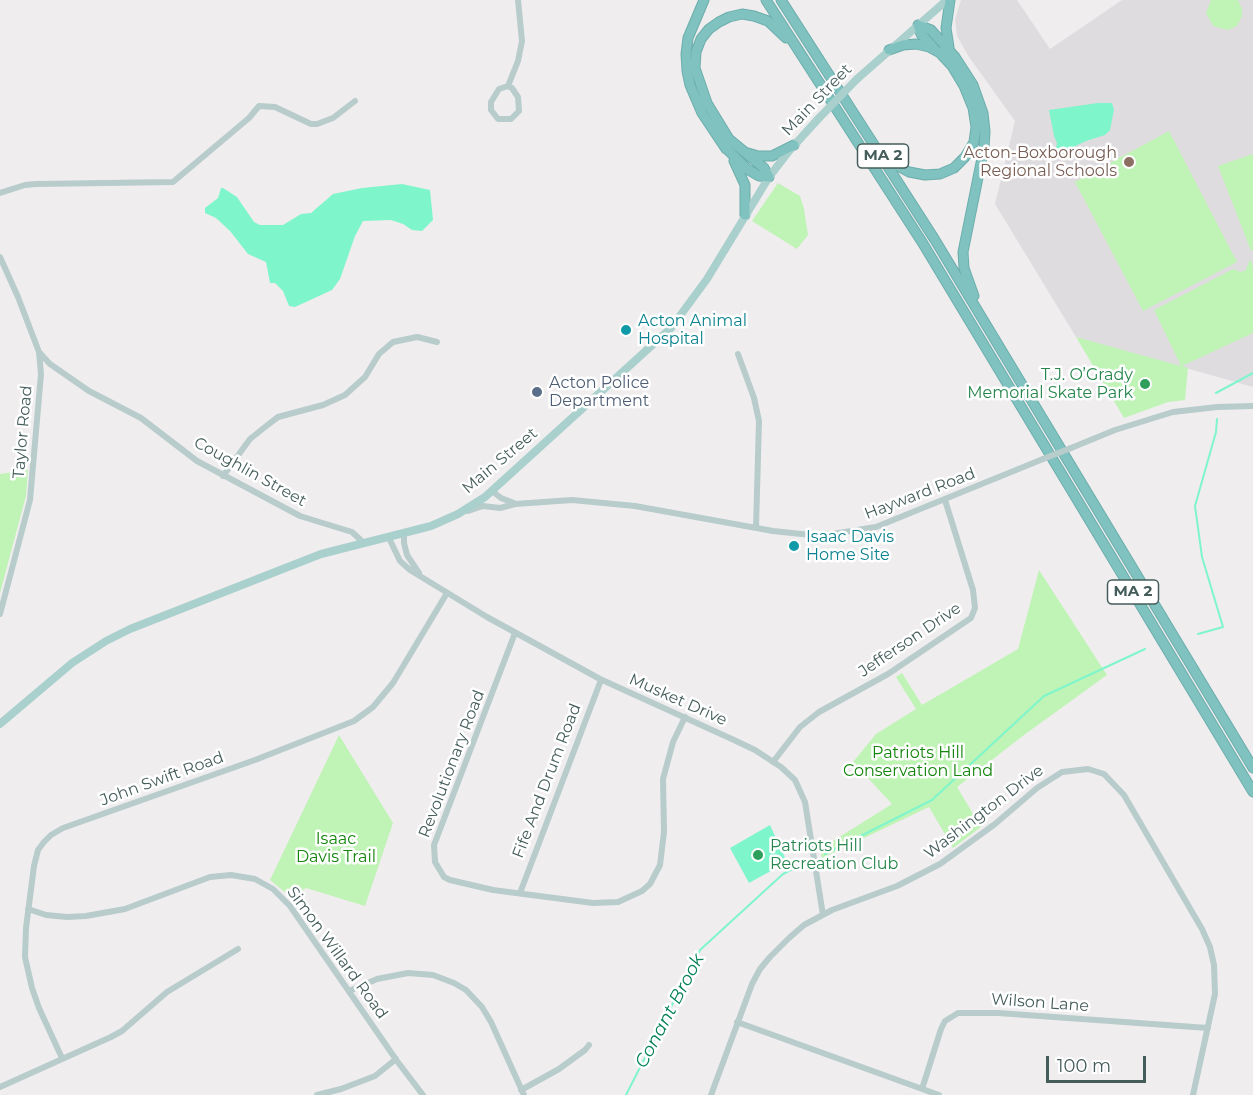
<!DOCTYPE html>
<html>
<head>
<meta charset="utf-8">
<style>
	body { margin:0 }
	#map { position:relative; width:1253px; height:1095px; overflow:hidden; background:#f0edef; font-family:Montserrat,sans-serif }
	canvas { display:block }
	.scale { position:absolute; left:1046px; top:1056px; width:100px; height:27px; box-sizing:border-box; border:3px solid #445d5b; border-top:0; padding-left:8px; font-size:18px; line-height:21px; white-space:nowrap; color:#445d5b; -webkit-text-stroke:4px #fff; paint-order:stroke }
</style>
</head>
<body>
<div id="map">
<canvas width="1253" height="1095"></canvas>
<div class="scale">100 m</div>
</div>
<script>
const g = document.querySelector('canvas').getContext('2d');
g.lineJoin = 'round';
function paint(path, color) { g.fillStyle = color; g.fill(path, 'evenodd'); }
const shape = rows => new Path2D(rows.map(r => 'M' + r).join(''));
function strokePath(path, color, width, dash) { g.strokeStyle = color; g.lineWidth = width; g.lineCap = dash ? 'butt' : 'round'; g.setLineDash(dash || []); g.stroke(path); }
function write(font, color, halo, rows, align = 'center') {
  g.font = font + ' Montserrat,sans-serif'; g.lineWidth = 5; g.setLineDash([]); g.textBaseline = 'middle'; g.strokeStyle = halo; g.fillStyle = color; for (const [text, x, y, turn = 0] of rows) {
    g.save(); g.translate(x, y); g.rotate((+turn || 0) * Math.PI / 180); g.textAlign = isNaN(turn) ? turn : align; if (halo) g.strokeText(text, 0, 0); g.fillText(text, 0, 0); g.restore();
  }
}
paint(shape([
	[961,0,1017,0,1050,49,1122,0,1253,0,1253,387,1076,337,995,204,1015,121,969,57,957,36,955,19]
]), '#dfdcdf');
paint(shape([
	[1211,0,1238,0,1242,9,1242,16,1237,26,1228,30,1213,26,1206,13],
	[1169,131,1237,262,1143,311,1075,182],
	[1253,154,1253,250,1251,251,1218,166],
	[778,183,800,196,804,209,808,235,797,249,752,221],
	[1250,259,1253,266,1253,333,1182,366,1188,368,1185,400,1168,402,1124,418,1076,337,1181,366,1154,310,1233,269,1241,272,1246,270],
	[28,470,26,496,0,593,0,474],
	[1039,570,1107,675,1024,735,957,787,981,827,953,848,929,807,822,858,820,849,892,804,853,762,876,734,916,709,896,677,902,673,922,705,1018,649],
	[339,735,393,823,365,906,306,888,291,897,270,880]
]), '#c0f3b6');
paint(shape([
	[1098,103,1112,103,1114,110,1110,130,1105,135,1086,141,1069,149,1057,149,1056,147,1057,143,1054,136,1049,110],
	[402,184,430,190,433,220,422,231,412,230,403,224,391,220,363,221,355,236,340,279,332,290,295,307,289,306,283,291,275,283,270,283,266,262,248,254,230,231,216,218,205,213,205,208,218,198,221,188,223,188,237,197,254,222,260,225,283,225,301,214,311,213,333,194,362,188],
	[770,825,787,862,749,883,730,848]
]), '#7ff5cc');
strokePath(shape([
	[1216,393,1253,373],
	[1198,634,1223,627,1202,557,1195,506,1216,432,1217,419],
	[825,854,932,800,1044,696,1145,649],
	[626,1095,700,950,783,874,802,864]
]), '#7ff5cc', 2);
const highway = shape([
	[704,0,688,38,686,54,687,71,690,85,702,113,726,149],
	[766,0,922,242,1253,792],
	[781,0,935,240,1253,768],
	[918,25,931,30,955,57,973,85,983,113,985,131,984,148,963,252,964,268,974,296],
	[918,25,921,34,933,47],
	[949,47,946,28,950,0],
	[724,146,747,169,759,176,769,177,764,168,729,139,707,103,695,68,696,52,701,39,709,29,719,22,729,17,742,14,754,16,768,21,786,38],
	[885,152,898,166,909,172,925,175,940,174,954,168,965,157,974,142,976,127,973,108,964,86,952,66,940,53,929,47,916,44,903,45,889,50],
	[748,153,758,156,772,156,794,145],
	[734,161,745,185,745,215]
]);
strokePath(highway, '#6baeac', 11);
strokePath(shape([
	[508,86,512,88,518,97,519,111,511,119,498,119,491,110,491,102,499,89,508,86],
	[508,86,518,61,522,41,518,0],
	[0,193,25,185,36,184,173,182,249,118,259,106,275,107,311,124,317,124,333,118,355,101],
	[0,257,18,297,39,352,41,374,30,500,0,614],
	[39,352,50,364,89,391,141,418,197,461,300,516,352,532,364,543],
	[738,354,754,398,759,421,756,528],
	[1071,448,1115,430,1173,412,1217,407,1253,406],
	[223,476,250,439,265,427,278,417,323,405,345,395,365,377,379,354,393,342,417,337,437,342],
	[492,491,501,498,514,503],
	[468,511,483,506,500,508,515,504,572,500,635,506,773,531,820,536,876,527,1043,459],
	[404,534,404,543,407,555,419,573],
	[389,538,400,561,410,570,487,617,600,679,734,740,755,750,781,767,795,780,805,802,823,915],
	[515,633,434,845,435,862,444,877,450,880,493,890,593,903,618,902,642,891,650,884,660,865,664,832,663,779,673,742,685,717],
	[773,762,800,727,819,712,888,674,971,618,975,608,973,590,945,500],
	[520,893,601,680],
	[28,909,46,915,67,917,86,916,125,909,210,877,231,875,255,879,273,889,290,906,397,1061,423,1095],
	[349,991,377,979,408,973,433,975,454,983,466,990,482,1007,491,1022,524,1095],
	[737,1022,939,1095],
	[62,1058,39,1008,32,988,25,957,26,928,34,866,38,850,44,842,51,835,63,828,255,760,354,721,373,707,393,683,447,593],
	[0,1087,111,1037,122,1031,167,992,238,949],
	[922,1089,941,1029,945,1021,958,1013,998,1013,1208,1028],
	[521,1090,559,1069,585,1050,589,1045],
	[317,1095,341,1089,375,1076,396,1059],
	[711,1095,752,984,760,969,770,957,789,938,804,925,832,910,897,886,940,864,995,824,1037,788,1062,772,1088,769,1104,774,1124,795,1202,929,1210,947,1214,965,1215,994,1193,1095]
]), '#b7cccb', 6);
strokePath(shape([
	[857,79,947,0],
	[0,724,72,663,106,641,130,629,321,554,431,526,458,514,485,497,671,328,707,279,769,177,789,151,819,118]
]), '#aad0cd', 8);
strokePath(highway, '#80c2bf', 9);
strokePath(shape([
	[1043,459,1071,448]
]), '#b7cccb', 6);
strokePath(shape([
	[819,118,857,79]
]), '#aad0cd', 8);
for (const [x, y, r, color] of [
	[1129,162,6,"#8d6e63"],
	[626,330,6,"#0f9aa8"],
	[1145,384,6,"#2e9e5b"],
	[537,392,6,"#5c6f8a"],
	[794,546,6,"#0f9aa8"],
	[758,855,6,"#2e9e5b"]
]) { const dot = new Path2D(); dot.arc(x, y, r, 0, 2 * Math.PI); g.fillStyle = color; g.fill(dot); strokePath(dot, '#fff', 2); }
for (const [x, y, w] of [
	[883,156,51],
	[1133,592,51]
]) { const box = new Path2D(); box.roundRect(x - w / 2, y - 12, w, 24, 4.5); g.fillStyle = '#fff'; g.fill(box); strokePath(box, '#445d5b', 1.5); }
write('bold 15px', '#445d5b', null, [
	["MA 2",883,156],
	["MA 2",1133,592]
]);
write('16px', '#445d5b', '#fff', [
	["Main Street",817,100,-46],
	["Taylor Road",23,432,-85],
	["Main Street",500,461,-40],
	["Coughlin Street",250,472,29],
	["Hayward Road",920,494,-21],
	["Jefferson Drive",910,640,-34],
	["Musket Drive",678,700,24],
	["Revolutionary Road",452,764,-69],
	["John Swift Road",162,779,-20],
	["Fife And Drum Road",547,781,-69],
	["Washington Drive",984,812,-37],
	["Simon Willard Road",337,953,54],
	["Wilson Lane",1040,1003,4]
]);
write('16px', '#785e54', '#fff', [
	["Acton-Boxborough",1117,153],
	["Regional Schools",1117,171]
], 'right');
write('16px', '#0d838f', '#fff', [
	["Acton Animal",638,321],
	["Hospital",638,339],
	["Isaac Davis",806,537],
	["Home Site",806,555]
], 'left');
write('16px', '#27864d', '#fff', [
	["T.J. O’Grady",1133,375],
	["Memorial Skate Park",1133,393],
	["Patriots Hill",770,846,"left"],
	["Recreation Club",770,864,"left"]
], 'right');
write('16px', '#4e5e75', '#fff', [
	["Acton Police",549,383],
	["Department",549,401]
], 'left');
write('16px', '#14850d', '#fff', [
	["Patriots Hill",918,753],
	["Conservation Land",918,771],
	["Isaac",336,839],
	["Davis Trail",336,857]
]);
write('italic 18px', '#058358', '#fff', [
	["Conant Brook",670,1011,-62]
]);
</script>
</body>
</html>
